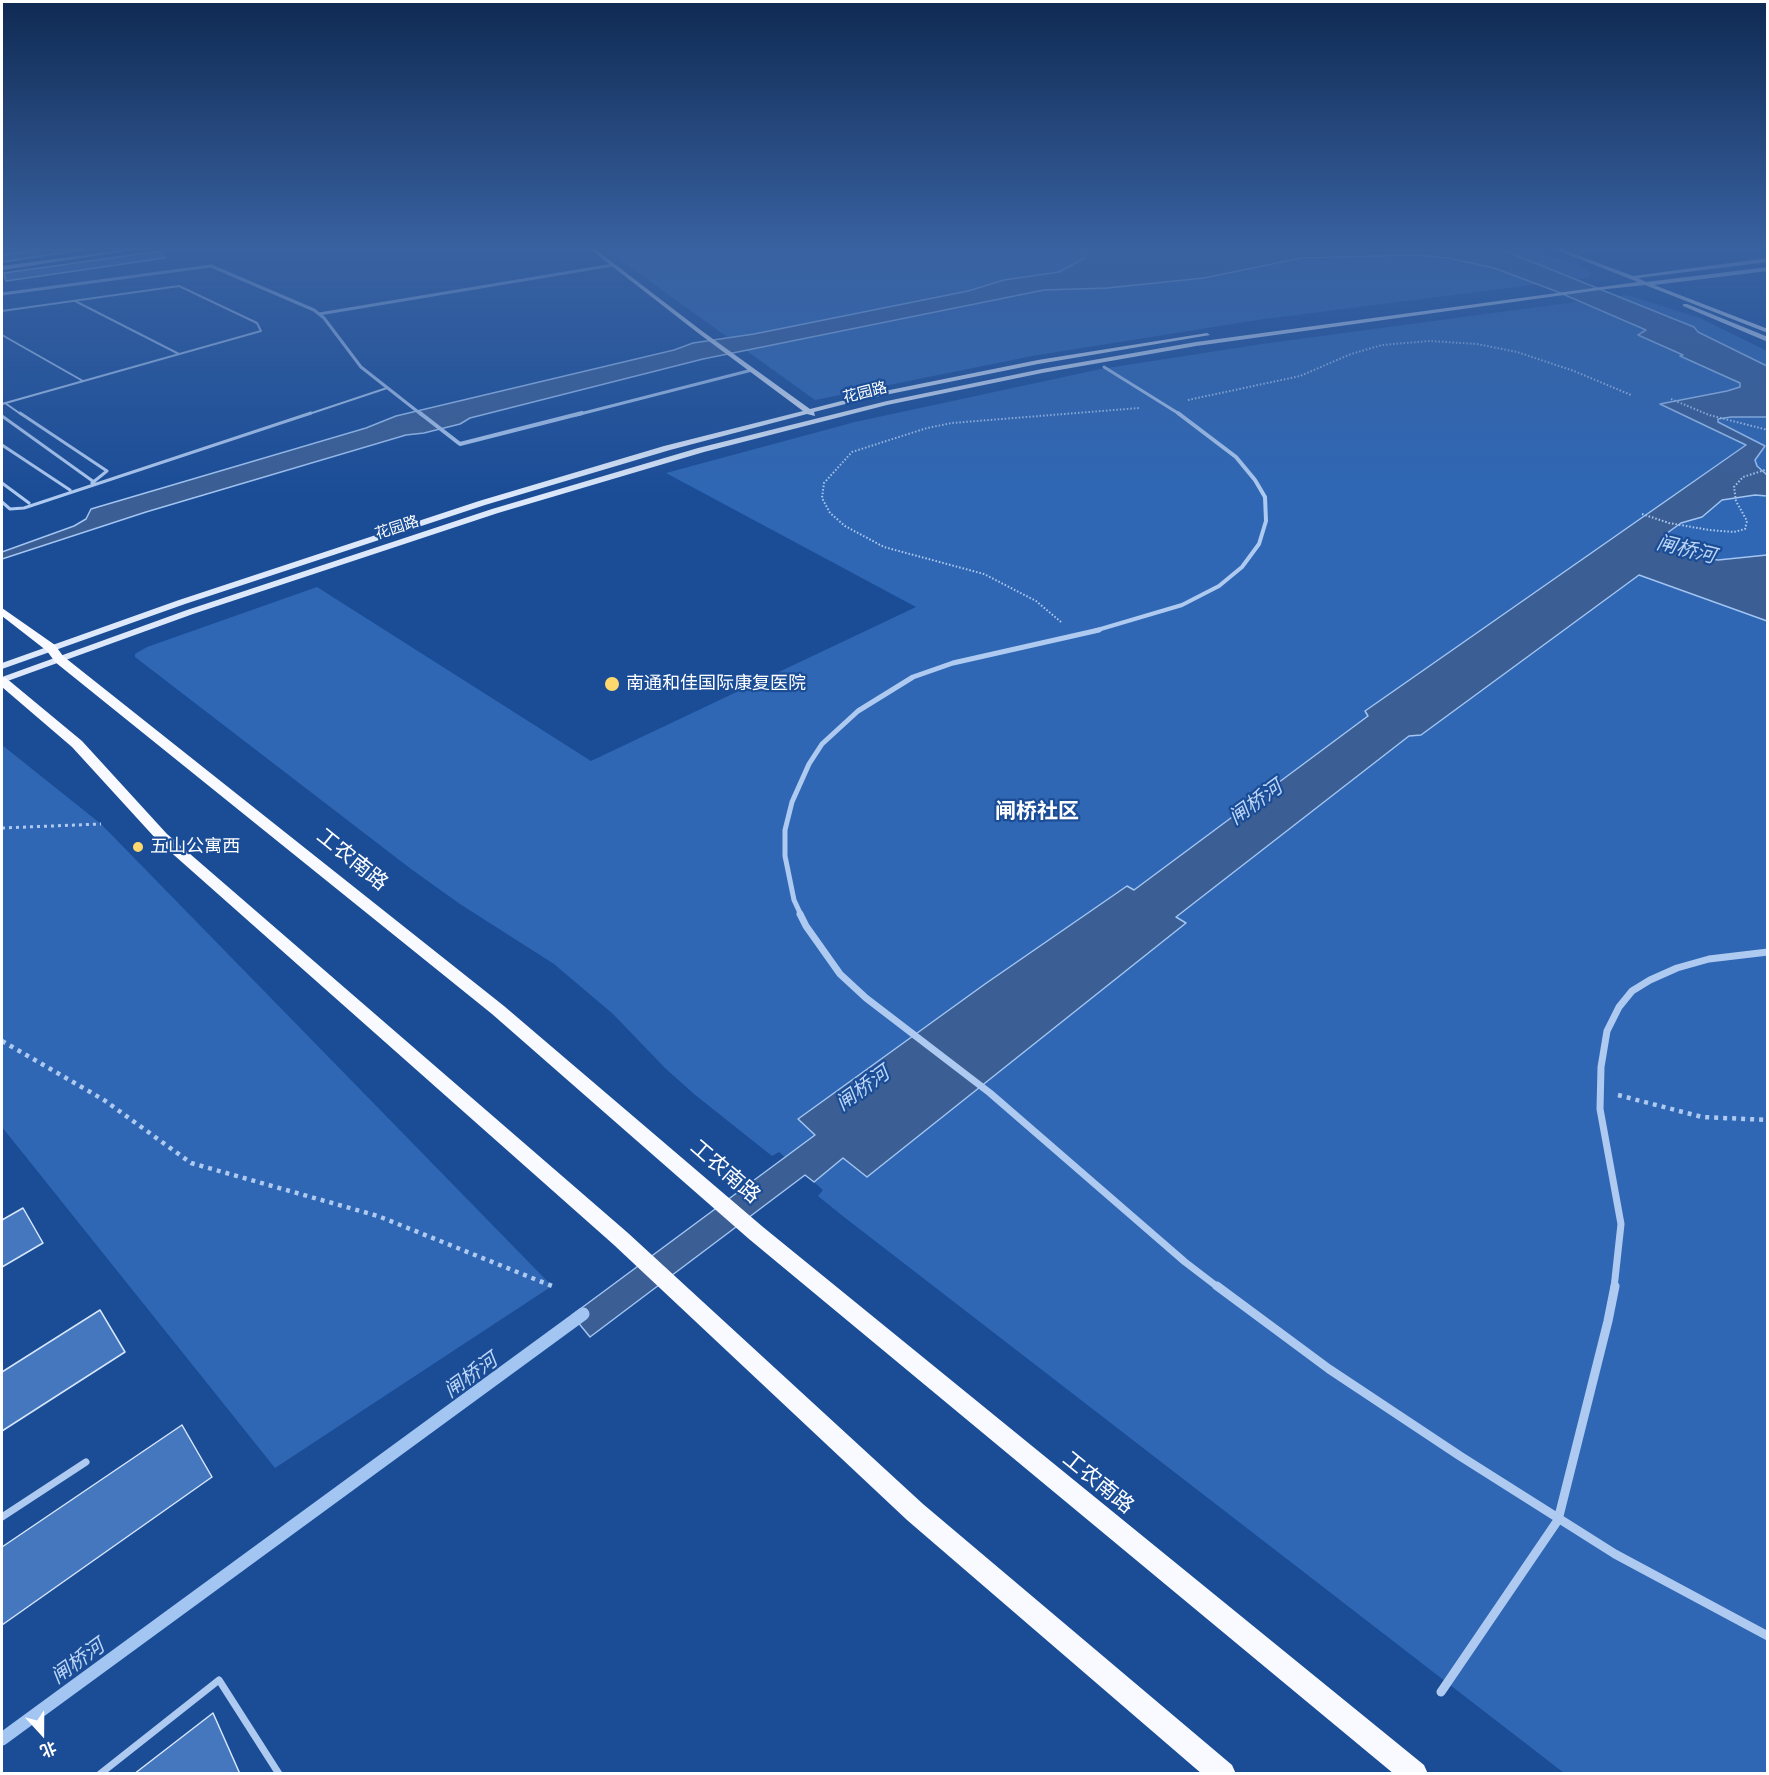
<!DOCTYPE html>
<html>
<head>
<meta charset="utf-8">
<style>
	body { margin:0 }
	#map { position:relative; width:1769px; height:1775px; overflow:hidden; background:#1b4d97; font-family:"PT Sans Narrow","Noto Sans SC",sans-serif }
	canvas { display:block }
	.frame { position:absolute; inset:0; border:3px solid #fff; pointer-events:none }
	.north { position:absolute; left:12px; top:1703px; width:60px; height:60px; -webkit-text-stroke:4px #1b4d97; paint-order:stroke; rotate:159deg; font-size:16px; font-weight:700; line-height:24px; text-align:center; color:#fff }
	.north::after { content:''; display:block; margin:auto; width:21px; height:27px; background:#fff; clip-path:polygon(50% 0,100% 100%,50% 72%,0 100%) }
</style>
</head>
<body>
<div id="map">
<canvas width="1769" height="1775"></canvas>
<div class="frame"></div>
<div class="north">北</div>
</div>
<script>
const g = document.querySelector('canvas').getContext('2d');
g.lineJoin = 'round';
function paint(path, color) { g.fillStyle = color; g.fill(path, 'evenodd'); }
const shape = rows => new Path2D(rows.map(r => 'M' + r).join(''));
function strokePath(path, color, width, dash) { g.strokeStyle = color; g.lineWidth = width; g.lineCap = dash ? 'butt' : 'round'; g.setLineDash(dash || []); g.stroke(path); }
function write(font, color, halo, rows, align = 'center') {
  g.font = font + ' "PT Sans Narrow","Noto Sans SC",sans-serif'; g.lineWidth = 4.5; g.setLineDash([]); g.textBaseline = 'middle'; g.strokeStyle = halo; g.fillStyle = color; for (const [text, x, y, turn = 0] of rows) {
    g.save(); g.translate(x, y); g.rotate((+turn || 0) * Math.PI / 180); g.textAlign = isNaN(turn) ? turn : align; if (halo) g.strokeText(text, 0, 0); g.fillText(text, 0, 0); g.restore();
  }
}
paint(shape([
	[605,249,1531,249,1576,264,1591,273,1588,278,1257,320,1032,356,815,400],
	[1627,295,1700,318,1767,351,1767,1773,1564,1773,844,1217,818,1196,823,1190,779,1152,772,1156,694,1094,665,1068,613,1014,554,964,460,904,411,869,135,657,135,654,147,647,317,587,591,761,916,607,666,473,855,422,1101,369,1262,344],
	[2,745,101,824,552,1286,275,1468,2,1127]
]), '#2f67b4');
const water = shape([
	[1082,249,1500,249,1694,327,1698,332,1767,366,1767,417,1731,417,1718,419,1718,422,1765,446,1755,460,1757,466,1767,475,1767,496,1755,495,1722,500,1702,517,1681,523,1663,536,1671,546,1698,557,1718,560,1767,555,1767,621,1639,575,1421,735,1409,736,1176,917,1186,923,867,1177,843,1158,814,1182,805,1175,590,1337,572,1315,815,1135,798,1119,985,984,1127,886,1134,890,1368,716,1365,711,1746,445,1660,404,1727,391,1740,387,1740,383,1680,356,1683,355,1638,335,1646,330,1558,292,1494,268,1448,258,1416,255,1301,258,1204,278,1107,288,1044,290,703,359,470,418,460,424,424,433,406,435,146,512,2,559,2,552,74,526,86,519,91,509,366,428,396,416,674,350,693,343,754,334,968,291,1004,280,1059,272,1086,257,1086,252,1082,249]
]);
paint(water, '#3b5e94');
strokePath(water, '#a2c5f2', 1.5);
strokePath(shape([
	[2,1739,583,1314]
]), '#a2c5f2', 13);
const building = shape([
	[46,249,89,249,2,262,2,255,46,249],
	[161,251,165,258,6,281,4,273,161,251],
	[23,1208,43,1243,2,1267,2,1220,23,1208],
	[100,1310,125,1352,2,1431,2,1372,100,1310],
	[182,1425,212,1477,2,1625,2,1547,182,1425],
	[213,1713,240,1774,134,1774,213,1713]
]);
paint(building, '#4477be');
strokePath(building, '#d6e6fb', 1.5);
strokePath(shape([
	[1671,399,1709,415,1768,430],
	[1188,400,1300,376,1351,354,1382,345,1430,341,1477,344,1517,352,1574,371,1631,395],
	[1642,514,1669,523,1709,530,1734,532,1745,529,1747,521,1736,501,1734,487,1743,477,1768,469],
	[1061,622,1036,601,984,574,884,547,845,526,830,513,822,498,824,483,852,452,927,428,952,423,1139,408]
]), '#afcaf0', 2, [1.5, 2]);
strokePath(shape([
	[2,828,101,824]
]), '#afcaf0', 3, [3, 4]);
strokePath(shape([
	[2,1041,104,1100,191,1163,378,1216,552,1286],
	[1618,1095,1702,1117,1768,1120]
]), '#afcaf0', 4.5, [4, 5]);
strokePath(shape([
	[75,301,179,354],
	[2,311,179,286,257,323,261,331,2,404],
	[2,335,83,381],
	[5,403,22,415],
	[306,415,387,388]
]), '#afcaf0', 2);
strokePath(shape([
	[20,413,107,471,92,483],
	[2,416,94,482],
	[2,445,70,490],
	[2,483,29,503],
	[2,502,10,509,24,508,311,413]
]), '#afcaf0', 3);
strokePath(shape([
	[2,1517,86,1462],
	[100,1774,219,1680,279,1774]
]), '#afcaf0', 7);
strokePath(shape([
	[2,294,211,266,314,310,324,318,361,367,422,415],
	[319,314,613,265],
	[1104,367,1181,415],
	[576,415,752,370]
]), '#afcaf0', 3);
strokePath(shape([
	[420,413,460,444,582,413],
	[1094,631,1182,605,1219,586,1242,567,1259,544,1266,521,1265,497,1255,480,1236,457,1178,413]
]), '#afcaf0', 4);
strokePath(shape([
	[801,915,794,900,785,856,785,830,792,802,809,764,822,744,858,711,913,677,953,663,1099,630]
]), '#afcaf0', 5);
strokePath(shape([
	[800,914,806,926,840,974,866,998,990,1093,1185,1262,1219,1288],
	[1614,1288,1621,1224,1600,1109,1601,1067,1607,1031,1619,1007,1632,991,1650,980,1677,968,1709,959,1768,952]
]), '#afcaf0', 7);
strokePath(shape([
	[1217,1286,1329,1369,1460,1456,1615,1554,1768,1636],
	[1441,1692,1558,1520,1608,1321,1615,1286]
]), '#afcaf0', 9);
paint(shape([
	[130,249,141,249,2,270,2,266,130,249],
	[590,249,595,249,702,331,810,409,865,395,1038,360,1207,333,1210,335,1038,364,865,399,814,412,815,416,807,414,670,450,485,505,185,604,2,669,2,663,179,600,479,501,664,446,803,411,698,333,590,249],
	[1554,249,1561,249,1633,276,1768,258,1768,262,1638,278,1646,282,1768,267,1768,271,1654,285,1768,329,1768,333,1645,285,1607,289,1196,346,1042,373,887,405,704,452,498,513,193,614,2,683,2,677,187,610,492,509,698,448,887,401,1042,369,1196,342,1638,282,1554,249],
	[1683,304,1687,304,1768,337,1768,342,1683,306,1683,304]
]), '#dde9fb');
paint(shape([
	[2,608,55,645,63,656,504,1006,763,1227,1424,1765,1428,1774,1394,1774,749,1239,492,1014,55,662,47,651,2,616,2,608],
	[2,677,6,678,82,741,167,834,628,1233,923,1504,1232,1765,1236,1774,1202,1774,907,1520,614,1245,157,840,72,747,2,687,2,677]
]), '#f8faff');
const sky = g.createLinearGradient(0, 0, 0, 497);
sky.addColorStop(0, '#0f2a53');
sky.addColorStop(0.5, '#3962a1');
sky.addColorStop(1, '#3962a100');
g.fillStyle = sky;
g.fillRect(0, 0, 1769, 497);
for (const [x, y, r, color] of [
	[612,684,8,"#ffd96e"],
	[138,847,6,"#ffd96e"]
]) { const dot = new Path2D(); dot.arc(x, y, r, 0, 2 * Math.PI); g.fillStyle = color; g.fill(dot); strokePath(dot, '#1b4d97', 2); }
write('15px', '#fff', '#1b4d97', [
	["花园路",865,393,-14],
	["花园路",397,528,-18]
]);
write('18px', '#fff', '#1b4d97', [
	["南通和佳国际康复医院",626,684],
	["五山公寓西",150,847]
], 'left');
write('italic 20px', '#bbd5f7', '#1b4d97', [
	["闸桥河",1686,550,14],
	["闸桥河",1256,803,-36],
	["闸桥河",863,1089,-36],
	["闸桥河",471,1376,-36],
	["闸桥河",78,1662,-36]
]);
write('bold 21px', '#fff', '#1b4d97', [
	["闸桥社区",1037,812]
]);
write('21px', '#fff', '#1b4d97', [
	["工农南路",352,860,39],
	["工农南路",725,1172,41],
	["工农南路",1098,1483,39]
]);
</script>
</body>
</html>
